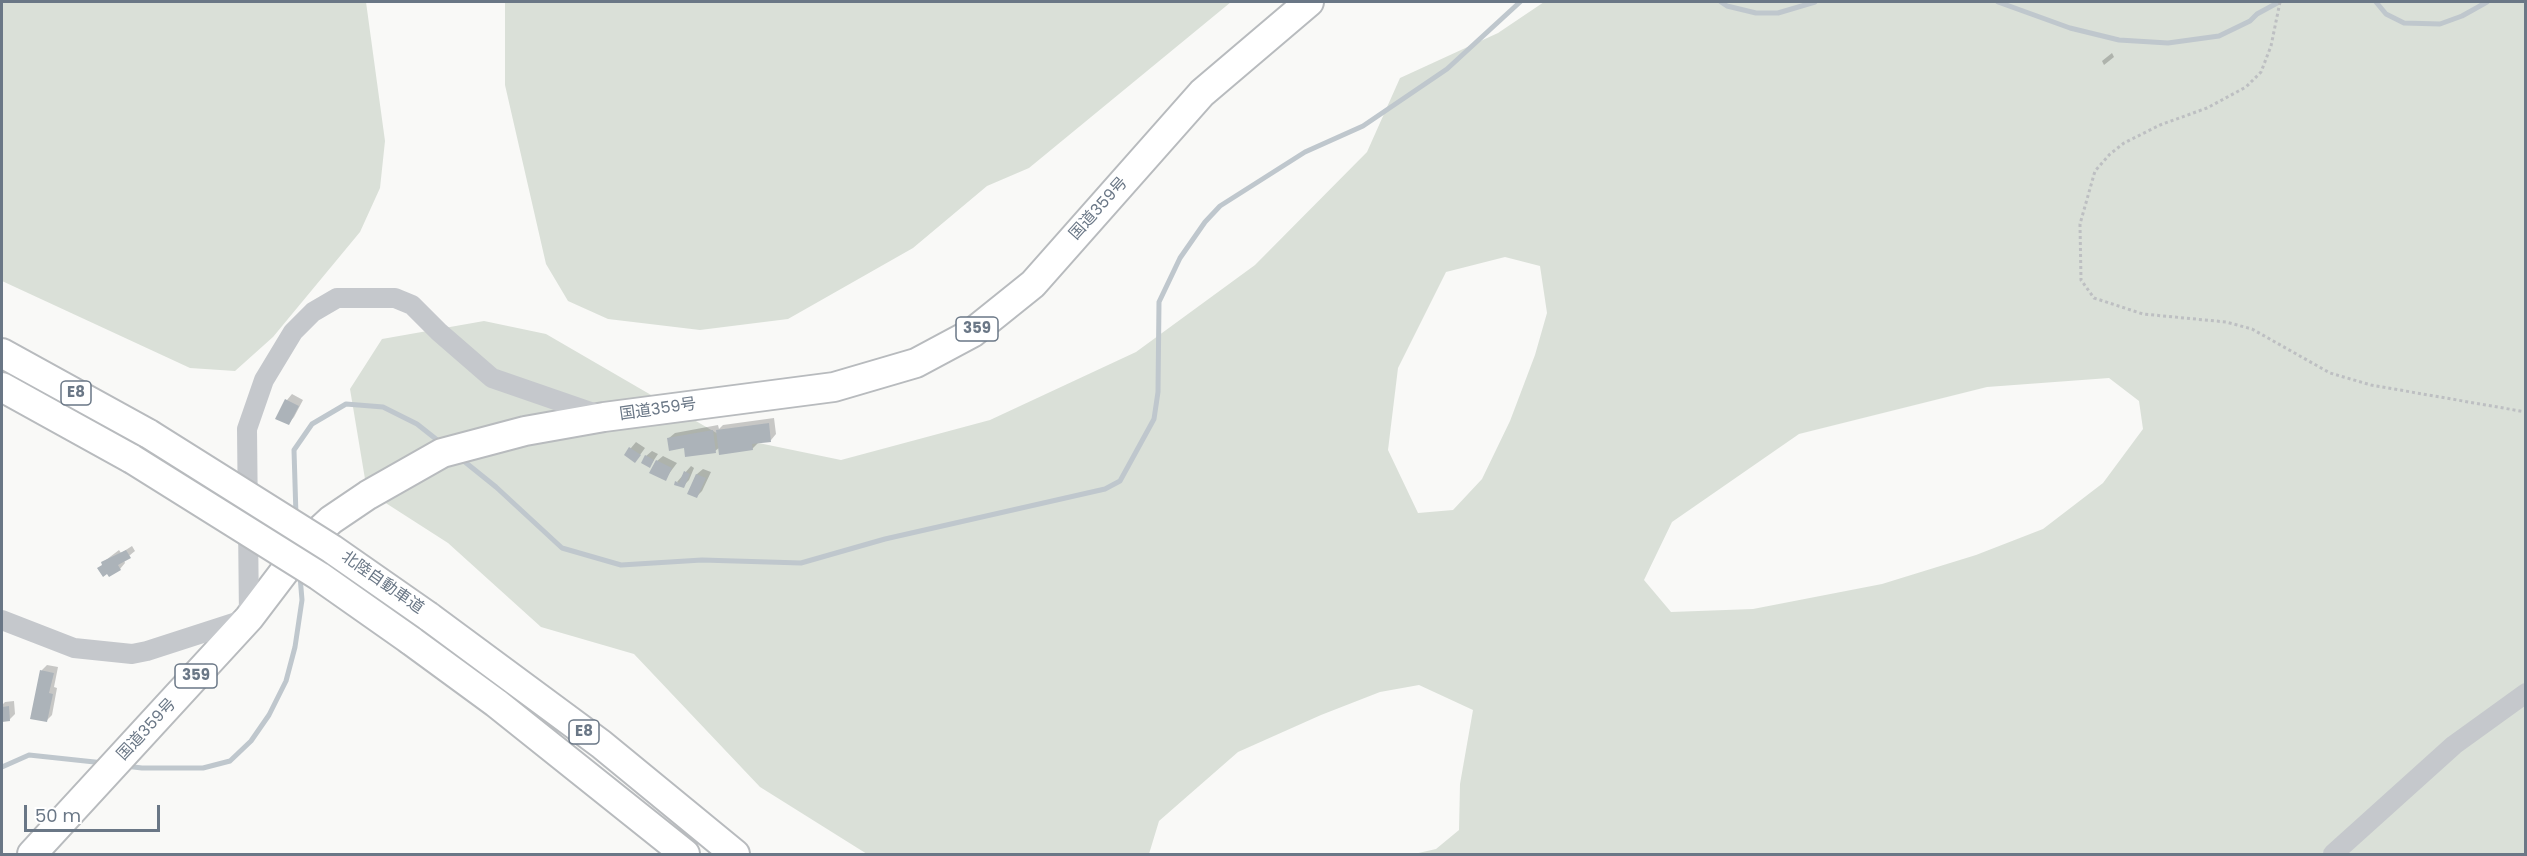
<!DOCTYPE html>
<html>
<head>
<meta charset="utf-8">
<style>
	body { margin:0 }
	#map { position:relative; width:2527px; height:856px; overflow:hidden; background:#f9f9f7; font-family:Poppins,sans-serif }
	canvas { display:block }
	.frame { position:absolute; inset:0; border:3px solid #6a7786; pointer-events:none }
	.scale { position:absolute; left:24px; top:805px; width:136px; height:27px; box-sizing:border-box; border:3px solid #6a7786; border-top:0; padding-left:8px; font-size:18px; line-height:21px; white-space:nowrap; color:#6a7786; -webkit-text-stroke:4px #fff; paint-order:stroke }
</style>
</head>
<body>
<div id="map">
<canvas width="2527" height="856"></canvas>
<div class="frame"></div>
<div class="scale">50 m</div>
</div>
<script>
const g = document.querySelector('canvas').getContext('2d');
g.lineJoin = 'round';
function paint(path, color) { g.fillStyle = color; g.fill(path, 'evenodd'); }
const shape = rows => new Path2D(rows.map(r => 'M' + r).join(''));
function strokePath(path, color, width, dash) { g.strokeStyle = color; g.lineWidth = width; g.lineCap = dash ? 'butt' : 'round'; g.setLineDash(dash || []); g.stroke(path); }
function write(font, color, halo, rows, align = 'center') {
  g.font = font + ' Poppins,"Noto Sans JP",sans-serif'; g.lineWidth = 6; g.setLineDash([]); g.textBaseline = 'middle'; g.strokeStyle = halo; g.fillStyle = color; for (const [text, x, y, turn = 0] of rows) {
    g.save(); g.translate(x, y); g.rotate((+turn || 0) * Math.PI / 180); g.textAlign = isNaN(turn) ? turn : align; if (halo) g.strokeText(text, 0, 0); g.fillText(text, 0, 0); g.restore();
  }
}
paint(shape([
	[2,2,366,2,385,141,380,188,360,232,273,337,235,371,190,368,2,281],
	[505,2,1231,2,1029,168,987,186,913,248,788,319,700,330,608,319,568,301,546,264,505,85],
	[1544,2,2525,2,2525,854,1414,854,1436,849,1459,830,1460,784,1473,710,1419,685,1380,692,1321,715,1238,752,1159,821,1149,854,867,854,760,787,634,654,541,627,448,543,367,491,350,389,382,339,484,321,546,334,720,435,841,460,990,420,1136,352,1255,265,1367,152,1400,78,1498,33],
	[1505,257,1540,266,1547,313,1535,355,1510,421,1482,479,1453,510,1418,513,1388,450,1398,368,1446,272],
	[2109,378,2139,401,2143,429,2103,483,2043,529,1976,555,1882,584,1753,609,1671,612,1644,580,1672,522,1799,434,1987,387]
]), '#dae0d8');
paint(shape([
	[2112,53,2114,57,2104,65,2102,61],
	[292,394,303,400,294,417,289,423,277,418,287,400],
	[774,418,776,434,771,440,758,443,752,449,720,447,715,451,685,446,669,438,675,433,718,425,719,429,723,425],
	[636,442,645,448,640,455,626,454],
	[652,451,658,454,650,466,646,456],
	[663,456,677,463,665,479,657,461],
	[691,466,694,468,689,480,683,486,677,482],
	[703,469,711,472,702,491,696,497,689,493,697,474],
	[132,546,135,551,124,560,125,563,120,569,102,563,119,550,121,553],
	[47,665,58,667,54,687,57,688,52,715,46,721,42,670],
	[14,701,15,714,9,720,2,720,2,705,5,702]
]), '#0003');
strokePath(shape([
	[1721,2,1727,6,1756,13,1778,13,1815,2],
	[1998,2,2070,28,2119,40,2168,43,2219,36,2250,21,2257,14,2279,2],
	[2376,2,2386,14,2404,23,2440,24,2462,16,2487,2],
	[460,458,496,487,562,548,621,565,702,560,801,563,885,539,1105,489,1120,481,1154,419,1158,392,1159,302,1180,258,1205,222,1220,206,1305,152,1363,126,1447,69,1520,2],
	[296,516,294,450,312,424,346,404,383,407,417,424,441,443],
	[125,766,142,768,203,768,230,761,251,741,269,715,286,681,295,647,302,600,300,576],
	[2,767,29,755,104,763]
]), '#bfc7cd', 5);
paint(shape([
	[285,399,299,406,289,425,275,419],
	[769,423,771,442,752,444,753,450,719,455,716,430],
	[713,430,716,453,685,457,684,448,669,451,667,438],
	[629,447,641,455,635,463,624,455],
	[645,455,654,460,650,468,641,463],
	[656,460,672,468,666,481,649,473],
	[684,471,690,474,684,488,674,485,675,481,679,483],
	[696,474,706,478,697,498,687,494],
	[126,550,131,558,118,565,121,570,109,577,107,574,103,577,97,568,102,565,101,562],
	[40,670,54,673,49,693,53,694,47,722,30,719],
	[9,706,10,721,2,722,2,707]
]), '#acb3b9');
const highway = shape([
	[2,353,149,434],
	[2,387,132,459],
	[428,616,601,744,735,854],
	[410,640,496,703,685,854],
	[32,854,249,618,306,543,331,520,368,495,442,453,525,431,604,417,834,387,916,363,972,333,1033,284,1202,93,1309,2]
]);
strokePath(highway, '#b8bbbe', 32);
strokePath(shape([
	[2280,2,2271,46,2261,72,2246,87,2207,108,2160,125,2124,143,2110,154,2095,171,2080,224,2081,280,2094,298,2143,314,2226,322,2252,329,2330,373,2371,385,2526,412]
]), '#bdbfc2', 3, [3, 3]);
strokePath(shape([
	[2,620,74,648,132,654,147,651,249,618,247,429,264,380,293,332,313,312,337,298,395,298,412,305,439,332,492,378,602,416],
	[2333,854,2454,745,2526,693]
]), '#c5c8cc', 20);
strokePath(highway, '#fff', 28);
const highwayBridge = shape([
	[149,434,332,549,428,616],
	[132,459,319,576,410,640]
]);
strokePath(highwayBridge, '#b8bbbe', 32, []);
strokePath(highwayBridge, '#fff', 28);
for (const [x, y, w] of [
	[977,329,42],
	[76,393,30],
	[196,676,42],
	[584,732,30]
]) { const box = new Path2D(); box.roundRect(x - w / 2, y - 12, w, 24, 4.5); g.fillStyle = '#fff'; g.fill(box); strokePath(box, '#6a7786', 1.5); }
write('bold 15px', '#6a7786', null, [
	["359",977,329],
	["E8",76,393],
	["359",196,676],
	["E8",584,732]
]);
write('16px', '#6a7786', '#fff', [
	["国道359号",1099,209,-48],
	["国道359号",658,410,-8],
	["北陸自動車道",382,583,35],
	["国道359号",147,730,-47]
]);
</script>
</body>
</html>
